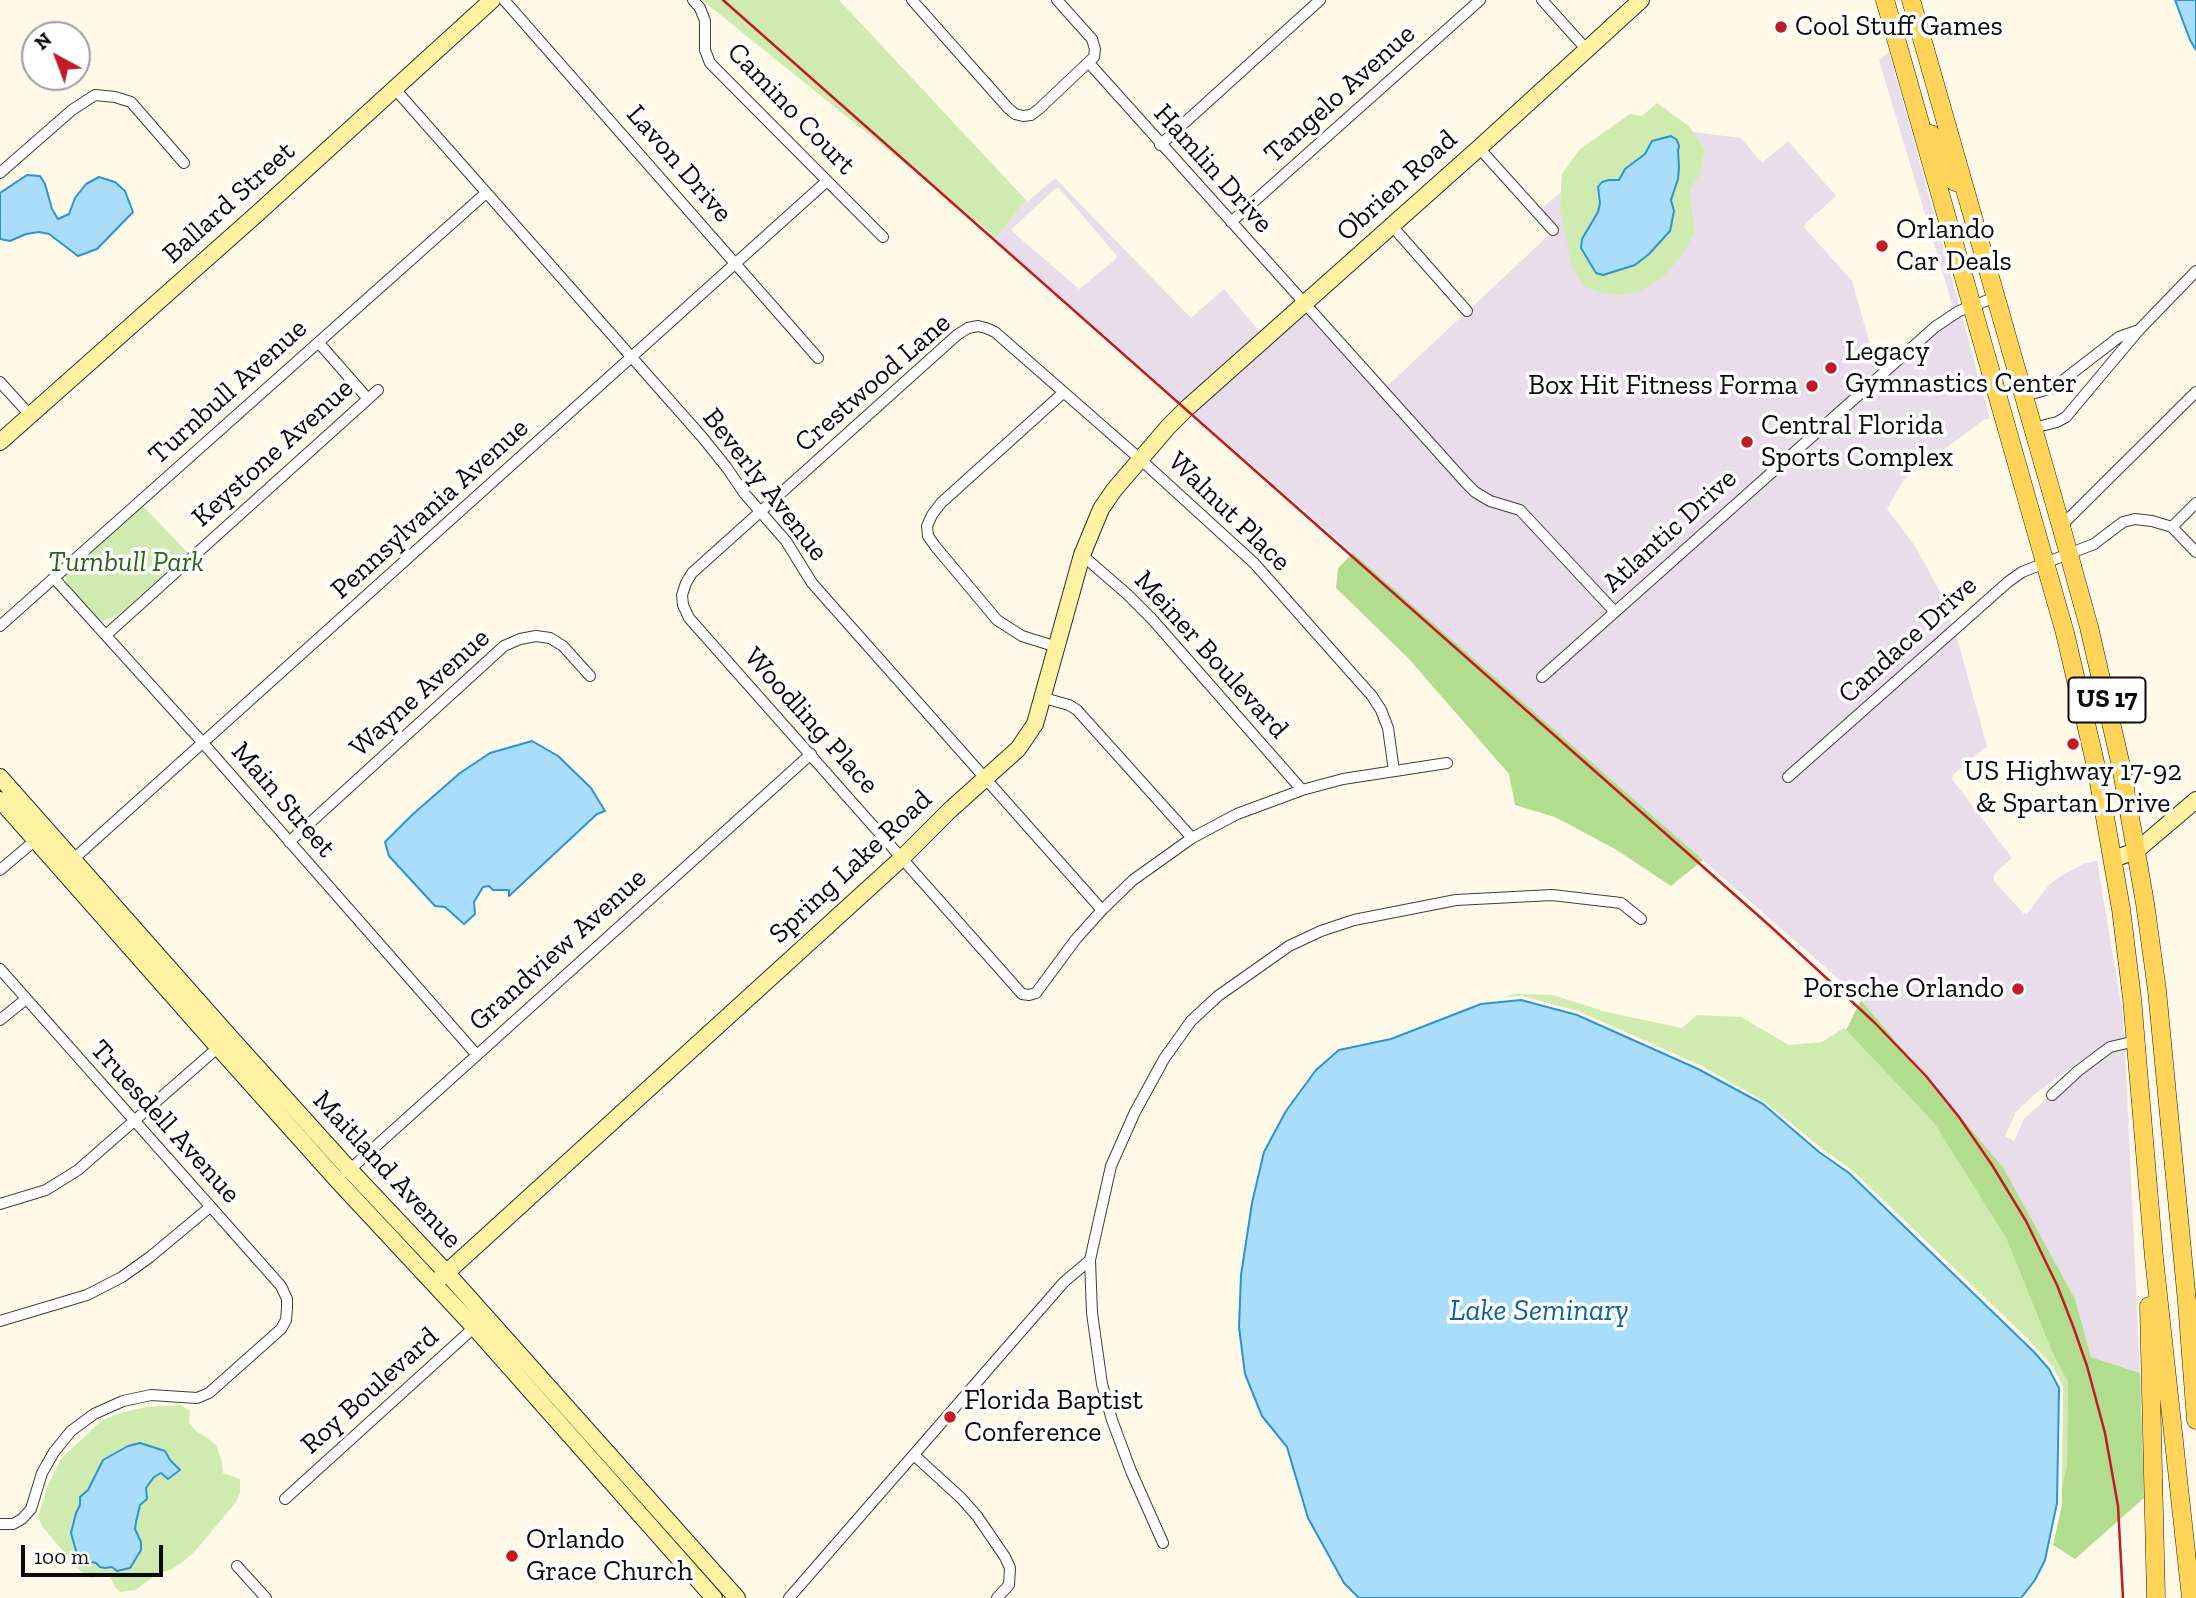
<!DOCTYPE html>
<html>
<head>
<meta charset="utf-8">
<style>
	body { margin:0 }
	#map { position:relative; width:2196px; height:1598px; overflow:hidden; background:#fffae8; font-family:"Zilla Slab",serif }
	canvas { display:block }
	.north { position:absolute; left:21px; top:21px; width:70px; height:70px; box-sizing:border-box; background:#fff; border:2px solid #9d9d9d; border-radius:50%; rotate:319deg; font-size:19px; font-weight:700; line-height:28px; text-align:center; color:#0a0a0a }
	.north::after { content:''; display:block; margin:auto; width:24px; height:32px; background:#c11b26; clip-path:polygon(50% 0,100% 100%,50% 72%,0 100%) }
	.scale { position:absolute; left:21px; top:1545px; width:142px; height:32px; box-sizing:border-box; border:4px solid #0a0a0a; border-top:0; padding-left:9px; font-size:21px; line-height:24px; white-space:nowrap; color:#0a0a0a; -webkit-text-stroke:5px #fff; paint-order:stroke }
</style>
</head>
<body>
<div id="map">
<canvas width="2196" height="1598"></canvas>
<div class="north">N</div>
<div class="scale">100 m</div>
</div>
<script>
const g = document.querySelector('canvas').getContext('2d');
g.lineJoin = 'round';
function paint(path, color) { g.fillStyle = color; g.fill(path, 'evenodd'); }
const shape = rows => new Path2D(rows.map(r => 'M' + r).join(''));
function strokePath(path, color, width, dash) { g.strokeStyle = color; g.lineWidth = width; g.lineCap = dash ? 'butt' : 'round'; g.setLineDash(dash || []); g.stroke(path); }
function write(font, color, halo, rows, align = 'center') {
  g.font = font + ' "Zilla Slab",serif'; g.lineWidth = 7; g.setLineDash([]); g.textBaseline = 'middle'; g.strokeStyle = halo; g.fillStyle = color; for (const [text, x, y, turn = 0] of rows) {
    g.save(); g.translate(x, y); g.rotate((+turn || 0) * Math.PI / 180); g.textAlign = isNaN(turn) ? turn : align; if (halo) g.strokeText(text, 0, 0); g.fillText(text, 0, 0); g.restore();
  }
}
paint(shape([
	[1889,52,1959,305,1949,310,1952,304,1879,60],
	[1693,132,1741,138,1762,163,1788,141,1836,196,1806,223,1804,227,1852,281,1874,358,1880,369,1614,604,1531,514,1607,610,1535,676,1542,684,1938,331,1962,316,1990,419,1985,419,1904,479,1887,509,1915,546,1944,599,1952,624,1781,776,1788,784,1956,635,1987,746,1953,775,1952,779,2012,858,1994,874,1994,881,2023,913,2027,914,2048,886,2059,877,2083,864,2097,861,2123,1015,2124,1038,2107,1042,2036,1093,2016,1112,2005,1136,2014,1141,2024,1119,2044,1101,2113,1051,2125,1048,2140,1373,2091,1357,2075,1299,2003,1167,1859,997,1192,412,1304,312,1375,391,1378,389,1381,392,1464,314,1468,318,1474,312,1471,308,1550,234,1553,237,1560,231,1541,209,1561,192,1560,206,1695,232,1690,188,1701,173,1705,149],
	[1055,178,1191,318,1224,289,1262,335,1183,404,995,239,1026,200,1028,201],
	[1059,188,1117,256,1116,259,1079,289,1013,232,1012,229,1055,189]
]), '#e9ddeb');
paint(shape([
	[702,0,839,0,1026,200,995,239,990,235,991,233],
	[1657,103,1689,126,1705,149,1701,173,1690,189,1695,232,1680,258,1662,278,1638,292,1618,295,1603,293,1585,287,1572,267,1560,206,1562,174,1580,149,1630,114,1642,116],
	[1652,141,1679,146,1678,151,1679,167,1671,200,1674,211,1670,232,1603,275,1582,239,1598,212,1609,180,1619,180,1625,169,1645,154],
	[142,505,188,553,118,615,102,621,95,616,68,587,65,576,68,570],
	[1517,994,1553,995,1606,1012,1682,1028,1697,1015,1741,1017,1789,1045,1822,1042,1844,1028,1934,1123,2006,1238,2053,1354,2068,1382,2067,1466,2062,1486,2063,1387,2053,1367,2027,1338,1852,1170,1821,1148,1764,1101,1700,1065,1578,1011,1522,996,1502,997],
	[181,1405,190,1411,189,1423,197,1432,206,1437,216,1445,222,1462,223,1473,240,1479,240,1493,236,1502,197,1549,184,1561,172,1569,155,1575,136,1590,120,1592,115,1587,110,1577,103,1576,90,1578,79,1570,42,1526,38,1517,48,1485,61,1459,101,1421,120,1413,146,1407],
	[141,1443,165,1451,170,1461,175,1465,166,1476,162,1472,154,1477,146,1488,146,1495,140,1505,136,1522,135,1529,141,1542,130,1568,105,1568,100,1567,96,1563,83,1560,76,1551,71,1533,76,1513,80,1505,80,1497,88,1490,94,1477,110,1457,128,1446]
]), '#cfebb0');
paint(shape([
	[1353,553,1703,860,1671,886,1615,849,1555,817,1515,805,1509,774,1409,659,1336,588,1338,568],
	[1861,1000,2003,1167,2075,1299,2091,1357,2140,1373,2144,1498,2075,1559,2053,1545,2062,1505,2062,1486,2067,1466,2068,1382,2053,1354,2006,1238,1934,1123,1846,1030]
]), '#b3dd8e');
const water = shape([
	[2175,0,2196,0,2196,50,2190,40,2175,0],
	[1671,136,1677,140,1679,146,1678,151,1679,167,1678,179,1671,200,1674,211,1670,231,1649,254,1635,265,1603,275,1596,273,1581,248,1582,239,1598,212,1600,203,1598,187,1602,182,1609,180,1619,180,1625,169,1645,154,1652,141,1671,136],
	[27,175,40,176,45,184,52,209,58,219,69,214,75,198,86,184,99,177,115,182,125,191,133,212,97,249,78,256,49,234,39,232,26,234,10,241,0,239,0,193,27,175],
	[532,741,558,756,591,788,605,811,597,814,509,896,509,890,493,890,489,886,483,887,474,902,475,914,464,924,445,907,435,906,389,856,385,842,412,815,460,773,490,753,532,741],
	[1521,1000,1577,1015,1698,1069,1763,1104,1819,1152,1849,1173,2034,1352,2049,1369,2059,1388,2057,1503,2045,1560,2035,1580,2021,1598,1359,1598,1344,1583,1308,1518,1287,1447,1262,1416,1245,1374,1239,1327,1241,1275,1252,1203,1264,1152,1286,1111,1316,1070,1339,1050,1391,1039,1481,1004,1521,1000],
	[140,1443,165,1451,170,1460,180,1470,168,1479,161,1473,154,1477,146,1488,147,1499,140,1505,136,1522,135,1529,141,1542,141,1550,130,1568,117,1571,112,1567,105,1568,100,1567,96,1563,83,1560,76,1551,71,1533,76,1513,80,1505,80,1497,88,1490,103,1460,128,1446,140,1443]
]);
paint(water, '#a9ddfa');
strokePath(water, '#2c94d5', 2);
const street = shape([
	[504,0,818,358],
	[693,0,700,8,705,21,705,50,710,63,883,237],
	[912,0,1008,108,1015,114,1023,116,1031,115,1039,109,1094,57,1095,49,1092,39,1057,0],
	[1542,0,1587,50],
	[1089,63,1466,483,1475,492,1490,501,1520,510,1614,611],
	[394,88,703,438,727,468,744,493,786,541,812,583,1102,910],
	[1160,145,1320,0],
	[1479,148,1553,230],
	[0,173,72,110,95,95,115,97,131,102,184,163],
	[1231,222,1480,0],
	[1392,226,1467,311],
	[319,343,368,399],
	[0,382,30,415],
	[2024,396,2053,388,2119,337,2139,330],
	[2033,428,2057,422,2066,417,2139,330,2196,271],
	[2061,526,2196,392],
	[2172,527,2196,503],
	[1082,555,1127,594,1152,619,1302,790],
	[54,578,203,743,476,1054],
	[0,626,486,193],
	[106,635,378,390],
	[1057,647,1022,636,997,620,935,546,928,536,927,526,932,515,941,503,1063,393],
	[1542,677,1935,327,1959,311,1996,297],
	[1044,698,1069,705,1077,710,1192,838],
	[1394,771,1388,728,1381,710,1372,696,1254,563,1140,459,995,332,986,328,978,326,968,328,957,335,692,573,686,583,682,595,683,605,689,618,1022,994,1029,995,1036,993,1076,939,1102,910,1133,880,1192,838,1237,814,1302,790,1343,779,1447,763],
	[1788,777,2008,582,2022,572,2094,544,2123,522,2135,519,2152,521,2172,527,2196,552],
	[289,842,504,646,520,639,536,636,550,638,563,646,590,676],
	[69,863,827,181],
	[0,870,38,838],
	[0,969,281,1286,287,1299,287,1308,286,1320,281,1329,209,1393,197,1398,151,1395,123,1401,94,1414,71,1431,54,1452,42,1473,31,1509,22,1519,13,1524,0,1524],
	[0,1020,26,999],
	[2052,1095,2078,1071,2110,1047,2136,1041],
	[345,1174,811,754],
	[0,1204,46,1190,78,1170,222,1044],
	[0,1321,87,1295,122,1277,150,1257,210,1207],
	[914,1455,961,1498,977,1516,1005,1557,1010,1568,1009,1585,997,1598],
	[285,1499,479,1323],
	[1163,1543,1131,1471,1112,1420,1102,1384,1092,1313,1090,1260,1111,1166,1135,1112,1164,1059,1191,1021,1218,996,1289,946,1321,931,1354,920,1456,900,1552,895,1621,903,1641,919],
	[237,1566,266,1598],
	[789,1598,1064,1282,1090,1260]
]);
const secondary = shape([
	[0,442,258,213,492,0],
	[0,777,230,1037,349,1169,446,1272,737,1598],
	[0,800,218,1047,337,1180,474,1327,714,1598],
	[2113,859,2136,851,2196,800],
	[434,1284,902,858,950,810,1018,749,1035,724,1082,555,1101,509,1114,490,1168,427,1186,409,1479,148,1641,0]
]);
const primary = shape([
	[1885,0,2065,633,2097,771,2121,909,2132,998,2154,1258,2191,1598],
	[1911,0,2061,526,2089,627,2121,766,2145,903,2157,990,2187,1302,2196,1420],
	[1931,134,1940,152,1947,172,1955,182,1960,183],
	[2149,1306,2156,1598]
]);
strokePath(street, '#3d3d3d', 12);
strokePath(secondary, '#2c2c2c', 18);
strokePath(primary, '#1b1b1b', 19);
strokePath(street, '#fff', 10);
strokePath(secondary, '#fff3a3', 16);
strokePath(primary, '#ffd458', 18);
strokePath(shape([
	[723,0,1770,926,1874,1022,1926,1076,1959,1117,1992,1165,2026,1221,2057,1285,2073,1326,2087,1366,2105,1433,2118,1506,2123,1598]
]), '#c11b26', 2.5);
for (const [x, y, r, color] of [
	[1781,27,7,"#c11b26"],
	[1882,246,7,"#c11b26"],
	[1831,368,7,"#c11b26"],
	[1812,386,7,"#c11b26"],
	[1747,442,7,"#c11b26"],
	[2073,744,7,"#c11b26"],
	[2018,989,7,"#c11b26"],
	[950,1417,7,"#c11b26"],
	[512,1556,7,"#c11b26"]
]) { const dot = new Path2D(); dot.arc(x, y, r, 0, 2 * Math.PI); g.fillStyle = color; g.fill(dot); strokePath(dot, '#fff', 2.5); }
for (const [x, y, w] of [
	[2107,700,77]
]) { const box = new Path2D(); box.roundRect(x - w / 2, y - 22.5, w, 45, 5); g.fillStyle = '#fff'; g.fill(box); strokePath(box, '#0a0a0a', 2); }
write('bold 26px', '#0a0a0a', null, [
	["US 17",2107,700]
]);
write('28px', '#0a0a0a', '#fff', [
	["Cool Stuff Games",1795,27],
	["Orlando",1896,230],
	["Car Deals",1896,262],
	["Legacy",1845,352],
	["Gymnastics Center",1845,384],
	["Box Hit Fitness Forma",1798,386,"right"],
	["Central Florida",1761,426],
	["Sports Complex",1761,458],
	["US Highway 17-92",2073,772,"center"],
	["& Spartan Drive",2073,804,"center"],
	["Porsche Orlando",2004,989,"right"],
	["Florida Baptist",964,1401],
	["Conference",964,1433],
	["Orlando",526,1540],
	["Grace Church",526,1572]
], 'left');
write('28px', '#0a0a0a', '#fff', [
	["Tangelo Avenue",1340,94,-42],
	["Camino Court",791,109,46],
	["Lavon Drive",679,164,49],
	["Hamlin Drive",1213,169,48],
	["Obrien Road",1397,186,-42],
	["Ballard Street",229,203,-42],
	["Crestwood Lane",873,383,-41],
	["Turnbull Avenue",228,392,-42],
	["Keystone Avenue",273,453,-42],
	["Beverly Avenue",765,485,52],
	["Pennsylvania Avenue",430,509,-42],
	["Walnut Place",1229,512,44],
	["Atlantic Drive",1670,531,-42],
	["Candace Drive",1908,640,-42],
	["Meiner Boulevard",1211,655,48],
	["Wayne Avenue",420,693,-42],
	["Woodling Place",811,721,48],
	["Main Street",283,800,49],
	["Spring Lake Road",851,867,-43],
	["Grandview Avenue",558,950,-42],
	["Truesdell Avenue",165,1122,48],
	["Maitland Avenue",387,1170,47],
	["Roy Boulevard",370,1391,-42]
]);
write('italic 28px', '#296518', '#fff', [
	["Turnbull Park",126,563]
]);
write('italic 30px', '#0e63a2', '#fff', [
	["Lake Seminary",1539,1311]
]);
</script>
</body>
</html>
